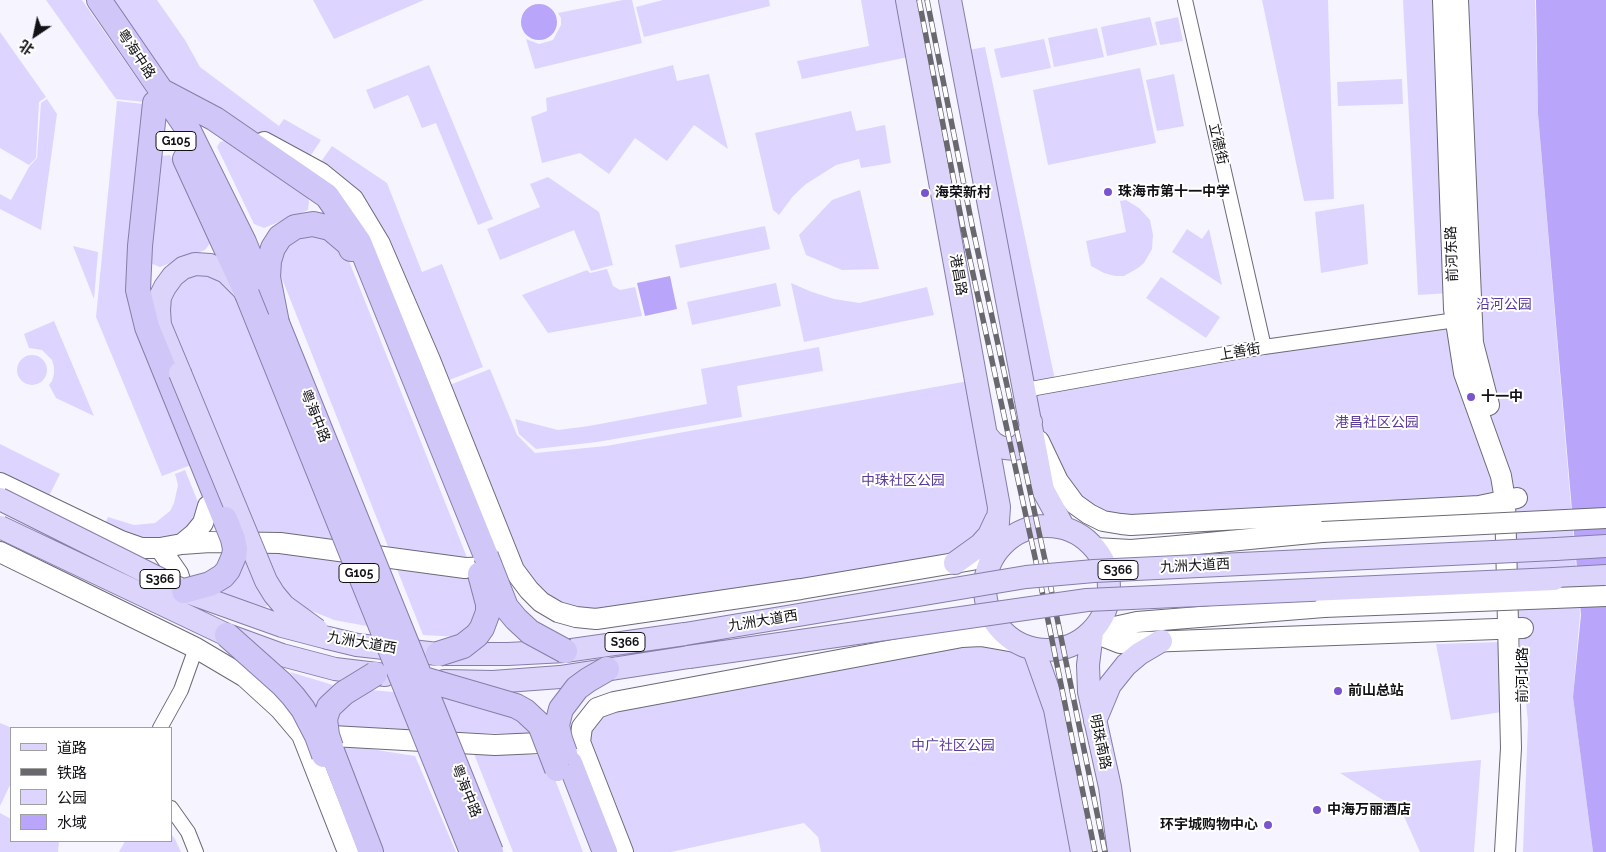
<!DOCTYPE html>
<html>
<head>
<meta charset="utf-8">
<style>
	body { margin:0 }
	#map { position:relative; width:1606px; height:852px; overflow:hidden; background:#f6f4ff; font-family:Raleway,"Noto Sans SC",sans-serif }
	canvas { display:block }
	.legend { position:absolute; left:10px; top:727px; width:162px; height:115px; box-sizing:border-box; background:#fff; border:1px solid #a0a0a1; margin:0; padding:6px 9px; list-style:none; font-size:15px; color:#121115 }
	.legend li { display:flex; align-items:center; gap:10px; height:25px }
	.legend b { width:25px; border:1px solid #a0a0a1 }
	.north { position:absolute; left:10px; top:10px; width:50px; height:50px; -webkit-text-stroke:4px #fff; paint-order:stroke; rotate:214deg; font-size:14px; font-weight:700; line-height:20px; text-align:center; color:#121115 }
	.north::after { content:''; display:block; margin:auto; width:18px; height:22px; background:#121115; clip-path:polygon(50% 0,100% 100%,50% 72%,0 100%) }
</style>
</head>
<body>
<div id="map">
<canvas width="1606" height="852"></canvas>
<ul class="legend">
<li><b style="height:6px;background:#dcd4fa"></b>道路</li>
<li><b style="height:6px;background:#6a686f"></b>铁路</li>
<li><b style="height:14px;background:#ddd5ff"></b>公园</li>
<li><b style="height:14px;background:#b9a6fa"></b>水域</li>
</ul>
<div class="north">北</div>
</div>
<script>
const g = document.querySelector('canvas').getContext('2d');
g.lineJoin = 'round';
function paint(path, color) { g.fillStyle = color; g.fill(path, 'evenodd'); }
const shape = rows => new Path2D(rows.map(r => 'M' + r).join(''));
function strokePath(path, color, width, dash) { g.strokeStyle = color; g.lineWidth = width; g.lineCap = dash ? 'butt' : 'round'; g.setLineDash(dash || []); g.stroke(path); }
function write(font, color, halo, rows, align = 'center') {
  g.font = font + ' Raleway,"Noto Sans SC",sans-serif'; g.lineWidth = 4; g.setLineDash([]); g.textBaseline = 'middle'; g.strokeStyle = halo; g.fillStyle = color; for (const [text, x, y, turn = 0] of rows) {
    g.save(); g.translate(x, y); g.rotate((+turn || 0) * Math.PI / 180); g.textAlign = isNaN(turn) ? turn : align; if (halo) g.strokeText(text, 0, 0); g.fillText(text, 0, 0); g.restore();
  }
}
paint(shape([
	[46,0,82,0,154,103,116,99],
	[104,0,157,0,185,40,200,67,279,126,284,119,321,140,307,161,164,88],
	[313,0,424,0,334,39],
	[623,0,632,0,642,43,535,69,526,39,539,44,553,40,561,25,561,18,558,13],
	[663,0,769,0,770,6,644,37,636,7],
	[861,0,902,0,913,56,802,79,797,61,869,46],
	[1262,0,1328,0,1334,199,1304,201],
	[1403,0,1439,0,1450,293,1418,295],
	[1444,0,1535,0,1538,114,1580,614,1573,697,1593,852,1523,852,1528,722,1502,473,1504,499,1104,519,1063,485,1028,393,1456,320],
	[1150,17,1157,45,1107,56,1101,27],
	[1178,17,1183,41,1160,45,1155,22],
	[1097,28,1104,57,1054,67,1048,38],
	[0,32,46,97,39,102,36,158,29,165,0,148],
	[1044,39,1051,68,1001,78,994,49],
	[985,47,1055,380,1028,385,963,51],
	[429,65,493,219,478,225,436,123,422,128,408,95,374,109,366,90],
	[673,65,677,81,709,74,728,149,694,125,667,161,635,138,609,174,580,153,542,163,531,117,547,111,546,98],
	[1140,68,1156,143,1048,165,1033,90],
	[1174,74,1184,126,1157,131,1146,80],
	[1402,79,1403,104,1338,106,1337,82],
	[47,99,57,114,41,230,0,209,0,194,11,200,29,167,37,158,41,103],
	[117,101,151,105,140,246,191,465,162,476,96,317],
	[851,111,856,131,885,125,891,163,861,168,859,159,836,165,806,184,793,196,779,215,773,210,755,133],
	[228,140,307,192,309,202,308,210,264,228,254,224,217,147,220,142],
	[332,146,387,183,422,272,442,264,483,367,444,382,318,166],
	[170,155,208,235,210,243,205,250,160,267,150,263,161,156],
	[548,177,599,212,613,265,591,271,574,230,500,260,487,229,540,207,530,184],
	[860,190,879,269,842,270,806,255,799,235,832,200],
	[1126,200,1139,208,1150,220,1153,235,1152,249,1144,263,1138,268,1124,276,1115,276,1104,273,1091,266,1086,241,1126,232,1120,201],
	[1364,204,1368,264,1321,273,1315,212],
	[765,226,770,249,680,268,675,245],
	[1187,229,1202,239,1209,229,1222,285,1172,252],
	[323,232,343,246,478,585,481,617,461,637,423,635,279,271,280,251,298,235],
	[73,246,98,252,94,299],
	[607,269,613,286,620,290,635,287,642,316,548,333,522,295,587,270,590,273],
	[204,272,221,280,242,308,367,626,334,620,307,609,287,593,268,566,170,319,166,296,179,281],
	[1161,277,1220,317,1206,338,1146,298],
	[776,283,781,306,692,325,687,302],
	[791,283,812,292,834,299,859,303,927,287,934,315,804,342],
	[54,321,94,416,56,398,49,385,52,381,54,374,54,367,52,360,42,350,29,348,24,334],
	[819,347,823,371,737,386,742,417,597,442,536,449,519,434,515,419,558,430,589,426,707,404,701,369],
	'17 370a15 15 0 1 1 30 0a15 15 0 1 1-30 0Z',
	[490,369,517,435,535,453,606,446,974,380,998,507,967,554,596,618,529,590,442,388],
	[0,444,60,474,47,500,0,479],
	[185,470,200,507,198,515,183,535,145,541,104,526,108,517,134,525,155,523,170,511,174,503,178,485,175,474],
	[245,561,248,562,269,603,266,607,224,595,222,587,236,578],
	[962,637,1015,642,1034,650,1082,852,821,852,818,837,804,823,671,852,617,852,575,746,585,707],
	[1500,642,1501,712,1451,720,1436,644],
	[290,672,333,685,324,697,319,711],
	[371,690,470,699,513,711,535,734,337,730,339,714,349,697],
	[0,723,12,728,11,783,0,806],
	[339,744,415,756,456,852,383,852],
	[472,749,546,756,583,852,513,852],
	[1481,760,1474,852,1420,852,1402,812,1340,773],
	[0,813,11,819,11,841,58,841,59,842,58,852,0,852],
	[171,834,175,839,181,852,119,852,125,841,171,841]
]), '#ddd5ff');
paint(shape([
	[1536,0,1606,0,1606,852,1593,852,1573,697,1581,615,1538,114],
	'521 22a18 18 0 1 1 36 0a18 18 0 1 1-36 0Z',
	[670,276,677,309,645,316,637,283]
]), '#b9a6fa');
const minor = shape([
	[1185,0,1264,347],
	[1025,390,1264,347,1456,320],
	[160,728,181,690,196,648],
	[171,808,188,832,196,852]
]);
const secondary = shape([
	[1443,0,1454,309,1464,373,1501,476,1505,500,1511,748,1505,852],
	[1458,0,1473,343,1489,405],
	[264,142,321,173,353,199,380,244,430,360,514,570,529,590,541,602,558,612,576,617,596,619,801,589,972,560,996,551],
	[1039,441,1058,481,1075,504,1089,514,1103,521,1121,524,1131,525,1479,506,1517,498],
	[0,483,121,541,141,548,160,548,182,544,210,542,280,543,465,568,497,567],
	[182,544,194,534,203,523,208,506],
	[160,548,178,574,187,601],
	[1095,548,1131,550,1177,546,1322,532],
	[0,552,196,648,245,677,280,709,302,735,348,852],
	[1092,632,1120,643,1523,628],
	[1092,632,1137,622,1324,607],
	[314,735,495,745,562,742],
	[623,852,580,742,582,727,597,708,614,702,962,637,981,636,1015,642]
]);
const primary = shape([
	[907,0,999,507,996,551],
	[950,0,1043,490,1064,528],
	[180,373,160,325,159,310,160,297,165,287,173,276,183,268,195,264,210,265,226,272,246,292],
	[987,436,993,443,1000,447,1005,448,1015,449,1025,441,1030,429,1031,422],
	'985 588a62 62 0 1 1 124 0a62 62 0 1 1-124 0Z',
	[1556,549,1606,546],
	[955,563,980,545,989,535,996,520],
	[1554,579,1606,576],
	[1092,632,1088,665,1089,692,1110,787,1119,852],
	[230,636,282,655,335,669,385,675],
	[328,638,357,645,438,654,508,654,565,651,685,634],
	[1034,650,1055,709,1082,852],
	[444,681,493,682,560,677,689,657],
	[1095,721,1110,685,1126,665,1139,654,1161,641]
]);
const trunk = shape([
	[99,0,189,131,244,242,265,294],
	[162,91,215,119,327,196,359,242,486,556],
	[155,103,140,246,138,290,147,327,225,519],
	[185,159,247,294],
	[277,323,268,277,269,261,273,248,280,237,295,227,313,224,330,228,349,244,351,249],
	[332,751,371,852],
	[570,763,605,852]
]);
strokePath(minor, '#6c6a75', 16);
strokePath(secondary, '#6c6a75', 22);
strokePath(primary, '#867ea7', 24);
strokePath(trunk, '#867ea7', 26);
strokePath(minor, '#fff', 14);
strokePath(secondary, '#fff', 20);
strokePath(primary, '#dcd4fa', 22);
strokePath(trunk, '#d0c6f8', 24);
const rail = shape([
	[919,0,963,228,1038,571,1095,852],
	[927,0,972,225,1047,569,1105,852]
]);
strokePath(rail, '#6a686f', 5.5);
strokePath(rail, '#fff', 4, [11]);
const secondaryBridge = shape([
	[1322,532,1606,518],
	[1324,607,1606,596]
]);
const primaryBridge = shape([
	[180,373,266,581,274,594,284,606,317,630],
	[0,499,184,591,282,626,328,638],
	[0,527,227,635],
	[685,634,1026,577,1094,571,1556,549],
	[689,657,1087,600,1554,579]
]);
const trunkBridge = shape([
	[247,294,472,852],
	[277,323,491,852],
	[486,556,506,607,516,619,530,632,565,651],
	[184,591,210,584,223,576,228,570,234,556,235,549,233,539,225,519],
	[227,635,282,684,293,696,303,709,317,736,324,755],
	[438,654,463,646,477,635,482,628,488,612,488,604,480,574],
	[427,680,516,706,525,711,540,725,557,769],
	[331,747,327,735,325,719,329,707,344,693,375,674],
	[565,753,560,739,557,725,561,709,577,688,588,680,607,669]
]);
strokePath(secondaryBridge, '#6c6a75', 22, []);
strokePath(primaryBridge, '#867ea7', 24, []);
strokePath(trunkBridge, '#867ea7', 26, []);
strokePath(secondaryBridge, '#fff', 20);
strokePath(primaryBridge, '#dcd4fa', 22);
strokePath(trunkBridge, '#d0c6f8', 24);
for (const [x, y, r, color] of [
	[1108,192,5,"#7a54cd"],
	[925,193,5,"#7a54cd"],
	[1471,397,5,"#7a54cd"],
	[1338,691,5,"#7a54cd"],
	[1317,810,5,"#7a54cd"],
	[1268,825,5,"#7a54cd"]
]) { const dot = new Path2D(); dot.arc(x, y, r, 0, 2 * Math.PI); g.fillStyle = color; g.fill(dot); strokePath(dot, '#fff', 2); }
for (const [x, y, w] of [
	[176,141,40],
	[1118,570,40],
	[359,573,40],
	[160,579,40],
	[625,642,40]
]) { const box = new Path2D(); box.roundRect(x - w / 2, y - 9.5, w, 19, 4); g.fillStyle = '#fff'; g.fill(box); strokePath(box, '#121115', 1); }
write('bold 12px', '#121115', null, [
	["G105",176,141],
	["S366",1118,570],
	["G105",359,573],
	["S366",160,579],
	["S366",625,642]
]);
write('14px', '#121115', '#fff', [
	["粤海中路",136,54,56],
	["立德街",1218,144,77],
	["前河东路",1452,254,-92],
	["港昌路",958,275,80],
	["上善街",1240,352,-10],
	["粤海中路",315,416,68],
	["九洲大道西",1195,566,-3],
	["九洲大道西",763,621,-9],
	["九洲大道西",362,643,10],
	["前河北路",1523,675,-90],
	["明珠南路",1100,742,78],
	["粤海中路",466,791,68]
]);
write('bold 14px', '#121115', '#fff', [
	["珠海市第十一中学",1118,192],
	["海荣新村",935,193],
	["十一中",1481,397],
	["前山总站",1348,691],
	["中海万丽酒店",1327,810],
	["环宇城购物中心",1258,825,"right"]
], 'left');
write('14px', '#5a3b9b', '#fff', [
	["沿河公园",1504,305],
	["港昌社区公园",1377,423],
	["中珠社区公园",903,481],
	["中广社区公园",953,746]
]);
</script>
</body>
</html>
